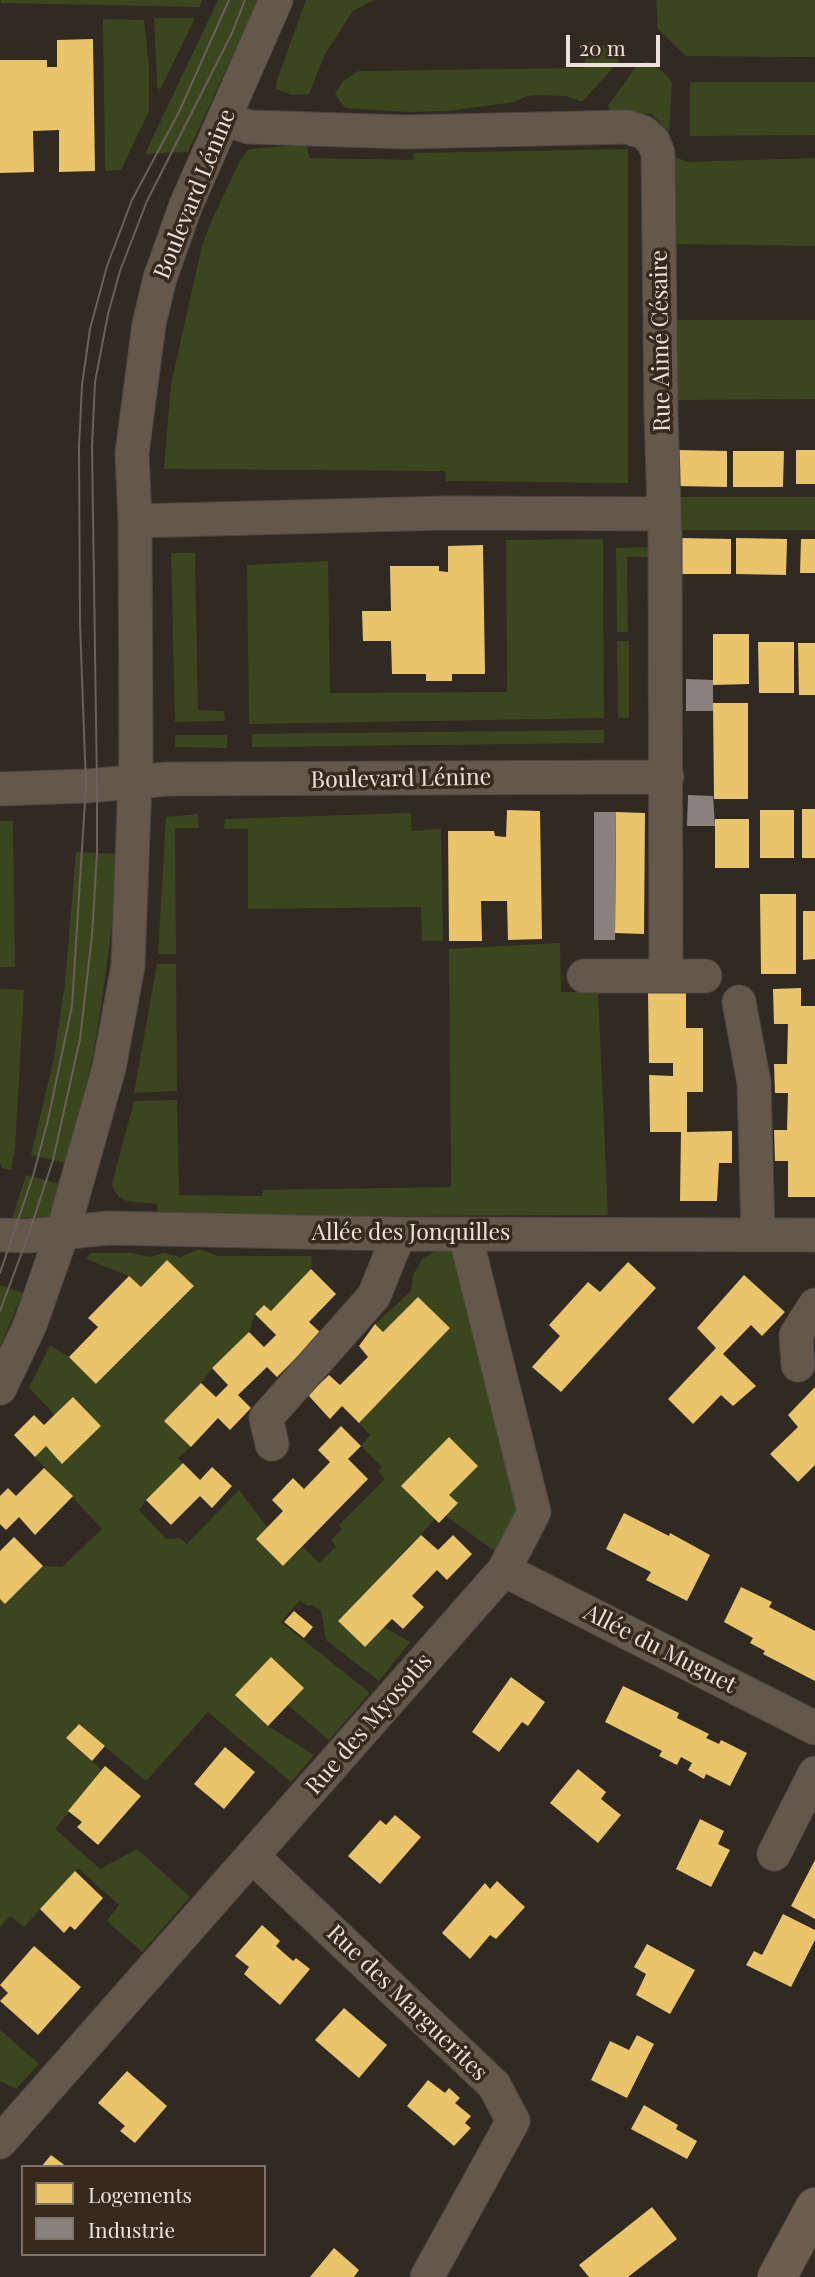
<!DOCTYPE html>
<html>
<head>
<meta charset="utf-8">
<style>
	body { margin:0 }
	#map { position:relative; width:815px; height:2277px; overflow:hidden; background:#312a23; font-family:"Playfair Display",serif }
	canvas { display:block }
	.legend { position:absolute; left:21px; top:2165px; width:245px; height:91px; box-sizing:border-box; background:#37291d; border:2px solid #7f7369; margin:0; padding:9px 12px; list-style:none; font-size:21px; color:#ece2da }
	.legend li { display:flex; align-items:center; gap:14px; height:35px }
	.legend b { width:35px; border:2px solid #7f7369 }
	.scale { position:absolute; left:566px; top:35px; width:94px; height:32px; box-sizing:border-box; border:4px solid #ece2da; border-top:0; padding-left:9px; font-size:21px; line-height:24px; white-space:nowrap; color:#ece2da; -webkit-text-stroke:5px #37291d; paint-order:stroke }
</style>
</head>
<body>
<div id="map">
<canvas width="815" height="2277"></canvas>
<ul class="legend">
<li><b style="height:19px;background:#e9c46a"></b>Logements</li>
<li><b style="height:19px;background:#8a817c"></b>Industrie</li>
</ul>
<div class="scale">20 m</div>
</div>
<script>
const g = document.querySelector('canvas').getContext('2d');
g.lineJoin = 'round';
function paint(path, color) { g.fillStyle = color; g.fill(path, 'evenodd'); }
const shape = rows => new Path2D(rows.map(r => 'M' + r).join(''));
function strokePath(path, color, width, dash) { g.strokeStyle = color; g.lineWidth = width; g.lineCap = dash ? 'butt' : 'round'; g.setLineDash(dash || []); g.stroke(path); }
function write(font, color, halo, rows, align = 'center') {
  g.font = font + ' "Playfair Display",serif'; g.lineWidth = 7; g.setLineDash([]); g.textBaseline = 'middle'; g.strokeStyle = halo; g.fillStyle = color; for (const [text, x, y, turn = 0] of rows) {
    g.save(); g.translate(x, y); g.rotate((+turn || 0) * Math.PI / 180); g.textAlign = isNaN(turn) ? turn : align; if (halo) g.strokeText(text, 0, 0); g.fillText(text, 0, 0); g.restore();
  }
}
paint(shape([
	[1,0,202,0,199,7,1,3],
	[218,0,258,0,188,152,145,154],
	[306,0,374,0,353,11,325,54,309,94,292,95,276,89,276,83],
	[656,0,815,0,815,57,686,56,658,29],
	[154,18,195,18,160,90,157,86],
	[103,19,144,20,149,67,149,111,121,170,105,171],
	[589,42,600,44,614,52,619,61,582,102,566,96,537,95,527,96,514,102,449,111,408,112,345,108,335,94,342,82,359,71,583,68],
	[648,61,667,75,672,83,669,132,652,114,623,112,612,114,608,106,637,65],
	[690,82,815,82,815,135,690,136],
	[307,145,309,158,413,160,414,153,628,149,628,483,446,481,445,471,164,469,171,384,202,246,211,222,241,159,249,149],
	[672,156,688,162,815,158,815,246,670,244],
	[674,320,815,320,815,399,671,400],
	[681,497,815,497,815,530,682,530],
	[603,539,604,718,249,724,247,565,328,561,330,693,507,692,506,540],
	[652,547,652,557,627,557,628,632,617,632,616,548],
	[171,553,195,553,198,710,224,711,225,721,175,722],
	[617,641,629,641,629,718,618,718],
	[604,730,604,743,252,747,252,734],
	[175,735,227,735,227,748,175,747],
	[411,813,412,831,441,829,443,941,422,941,421,907,248,909,248,829,224,829,225,819],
	[198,814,199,828,175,828,176,954,158,954,166,817],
	[0,821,13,821,15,967,0,967],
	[76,852,117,854,112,926,101,1007,92,1061,66,1163,31,1155,54,1058,65,983],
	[560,943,561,992,598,992,608,1215,158,1217,157,1204,127,1201,119,1197,114,1190,112,1184,134,1101,177,1100,179,1195,262,1196,263,1190,451,1187,449,949],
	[157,964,176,964,177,1091,134,1093],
	[0,989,24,990,15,1148,11,1170,2,1168,0,1162],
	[26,1175,60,1184,49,1216,12,1219],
	[200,1249,217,1256,312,1256,311,1269,271,1311,264,1305,255,1314,249,1332,212,1368,199,1386,191,1447,178,1458,183,1463,146,1500,139,1510,166,1539,179,1538,187,1544,239,1490,267,1527,256,1539,283,1566,303,1547,319,1563,336,1547,331,1540,342,1529,339,1525,385,1479,378,1471,382,1467,361,1446,370,1435,359,1423,450,1328,418,1298,383,1332,375,1324,411,1291,413,1275,423,1258,434,1252,446,1251,456,1251,519,1517,496,1552,446,1516,458,1503,449,1495,450,1438,435,1519,338,1621,365,1647,384,1627,410,1642,379,1681,326,1640,321,1610,311,1605,307,1606,300,1600,281,1622,370,1693,329,1740,288,1705,268,1726,314,1755,291,1782,208,1712,146,1781,78,1724,66,1739,102,1770,55,1829,100,1869,137,1849,190,1897,142,1952,107,1921,119,1905,78,1868,24,1927,10,1916,0,1927,0,1599,5,1604,43,1566,62,1567,102,1529,35,1457,46,1446,63,1463,101,1426,73,1398,55,1415,29,1388,50,1345,69,1357,97,1384,194,1287,167,1260,141,1287,129,1276,86,1259,91,1253,131,1253,150,1257,164,1253,180,1257],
	[0,1285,23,1293,0,1347],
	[0,2030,39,2064,16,2089,0,2081]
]), '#3b461f');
paint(shape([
	[93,39,95,171,59,172,59,130,33,131,34,172,0,173,0,60,47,60,47,67,57,67,57,40],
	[677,450,727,451,727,487,676,486],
	[796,450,815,450,815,484,796,484],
	[733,451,784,451,783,487,733,487],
	[681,538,731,539,731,574,681,574],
	[736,538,787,539,786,575,736,574],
	[801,539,815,539,815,573,800,573],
	[483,545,485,674,452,674,452,681,426,681,426,674,392,674,391,641,363,641,362,611,391,611,390,566,439,566,439,571,448,572,448,546],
	[713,634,749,634,749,684,713,685],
	[758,642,794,642,794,693,759,693],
	[798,643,815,643,815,695,799,695],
	[713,703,748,703,748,799,714,799],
	[802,809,815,809,815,858,802,858],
	[507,810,540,811,542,939,508,940,507,901,481,901,482,941,449,941,448,831,494,831,495,836,506,837],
	[760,810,794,810,794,858,760,858],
	[616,812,645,813,644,934,615,933],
	[715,819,749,819,749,868,715,868],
	[760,894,796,894,796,974,761,974],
	[803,911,815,911,815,959,803,960],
	[801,988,801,1006,815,1006,815,1197,788,1197,788,1161,775,1161,774,1130,787,1130,788,1093,775,1093,774,1064,787,1064,788,1024,774,1024,773,989],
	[686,991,686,1028,703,1028,703,1092,687,1092,687,1132,732,1131,732,1163,719,1163,717,1201,680,1201,681,1132,650,1132,649,1075,673,1076,673,1063,649,1063,648,992],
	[167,1260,194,1286,96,1384,69,1357,98,1327,88,1318,129,1276,141,1287],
	[628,1262,656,1288,561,1392,532,1367,560,1336,549,1325,588,1282,600,1292],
	[311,1269,336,1294,309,1322,321,1333,277,1377,267,1367,238,1395,251,1408,230,1430,218,1418,191,1447,164,1421,201,1383,216,1397,228,1385,212,1368,249,1332,264,1347,276,1335,255,1314,264,1305,271,1311],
	[744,1275,785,1312,762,1336,751,1325,723,1354,756,1386,733,1406,721,1395,693,1424,668,1399,716,1348,697,1328],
	[418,1297,450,1328,359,1423,342,1406,330,1419,308,1395,329,1375,340,1385,368,1357,359,1346,375,1324,383,1332],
	[815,1387,815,1465,798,1482,770,1454,798,1427,788,1415],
	[73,1397,101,1426,62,1464,46,1446,35,1457,14,1435,34,1415,44,1425],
	[341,1426,361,1446,348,1459,368,1479,283,1566,256,1539,283,1511,272,1500,293,1478,304,1489,330,1462,318,1450],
	[449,1437,478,1466,449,1495,458,1503,439,1523,401,1486],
	[183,1463,200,1480,212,1467,232,1486,212,1508,200,1496,171,1525,146,1500],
	[44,1468,73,1496,35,1535,19,1517,6,1530,0,1524,0,1496,8,1488,16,1496],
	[624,1513,669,1536,670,1533,710,1555,687,1601,646,1580,651,1572,606,1549],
	[421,1535,438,1550,453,1535,472,1554,447,1580,437,1570,412,1596,424,1607,403,1629,392,1619,365,1647,338,1621],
	[14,1537,43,1566,5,1604,0,1599,0,1551],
	[741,1587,772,1602,769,1607,815,1631,815,1681,763,1654,765,1651,750,1643,753,1638,724,1622],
	[294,1611,313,1627,304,1638,284,1622],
	[271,1657,304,1688,268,1726,235,1695],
	[511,1677,545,1702,528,1726,522,1722,499,1752,472,1732],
	[623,1686,679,1713,677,1718,709,1734,706,1738,719,1744,721,1740,747,1753,730,1786,706,1774,704,1779,688,1770,692,1763,681,1757,677,1765,659,1756,662,1751,605,1722],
	[79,1724,105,1746,92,1761,66,1738],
	[225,1747,255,1772,224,1809,194,1784],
	[105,1766,141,1796,98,1845,77,1827,82,1822,68,1811],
	[578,1769,606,1792,601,1799,621,1815,598,1843,550,1803],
	[395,1815,421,1837,380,1884,348,1856,380,1820,386,1825],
	[700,1819,724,1831,718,1844,730,1850,711,1887,676,1869],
	[815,1860,815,1919,791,1906],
	[75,1871,103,1898,75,1930,70,1926,64,1933,40,1909],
	[497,1881,525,1907,496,1939,490,1935,470,1959,442,1933,485,1883,490,1889],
	[783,1914,815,1930,815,1940,791,1987,746,1965,754,1951,762,1955],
	[262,1925,280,1941,276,1946,293,1961,296,1958,310,1969,280,2005,244,1974,249,1967,235,1956],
	[647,1944,695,1970,670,2014,636,1995,646,1974,634,1967],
	[34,1946,81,1987,38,2035,0,2001,8,1993,0,1985],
	[344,2008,387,2045,359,2078,315,2040],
	[637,2035,654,2044,627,2098,591,2080,610,2041,629,2050],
	[127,2071,167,2106,135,2143,120,2131,125,2126,98,2103],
	[428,2080,445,2093,449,2088,460,2098,455,2103,471,2116,465,2123,471,2128,454,2146,407,2106],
	[644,2105,678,2125,676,2129,697,2141,687,2159,631,2129],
	[51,2155,67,2167,41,2167],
	[652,2207,677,2239,628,2277,589,2277,579,2265],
	[334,2248,359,2270,354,2277,310,2277]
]), '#e9c46a');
paint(shape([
	[686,679,713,680,713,711,686,711],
	[688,795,713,796,715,826,687,826],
	[594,812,616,812,615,940,594,940]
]), '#8a817c');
const minor = shape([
	[224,119,249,127,406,132,627,127,643,132,653,141,658,153,661,413,665,540,666,976],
	[135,521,447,513,664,514],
	[0,789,86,786,168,779,667,777],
	[584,976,705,976],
	[739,1002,754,1083,758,1235],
	[0,1235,28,1236,109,1228,399,1234,815,1235],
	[798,1365,796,1335,815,1305],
	[0,1388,30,1325,63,1231,109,1068,128,966,136,755,135,521,132,453,149,324,160,278,186,205,276,0],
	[272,1444,266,1418,374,1296,399,1234],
	[504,1570,815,1728],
	[774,1854,815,1773],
	[252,1856,494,2085,513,2121,427,2277],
	[0,2142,504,1570,534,1512,465,1234]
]);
const major = shape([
	[777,2277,815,2207]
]);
strokePath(minor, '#4e4741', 35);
strokePath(major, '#4e4741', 40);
strokePath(minor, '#64584c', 33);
strokePath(major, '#6d5e4e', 38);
strokePath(shape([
	[0,1273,33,1176,48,1120,72,1006,86,786,80,624,79,447,82,385,90,329,107,266,132,200,179,112,229,0],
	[0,1311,28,1236,53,1160,80,1039,92,936,97,853,97,786,92,446,95,382,108,314,120,271,147,201,232,33,245,0]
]), '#6a6159', 2);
write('23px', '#ece2da', '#37291d', [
	["Boulevard Lénine",195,194,-68],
	["Rue Aimé Césaire",661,341,-91],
	["Boulevard Lénine",401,779,-1],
	["Allée des Jonquilles",411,1233],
	["Allée du Muguet",660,1649,27],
	["Rue des Myosotis",369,1724,-49],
	["Rue des Marguerites",407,2003,44]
]);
</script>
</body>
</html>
